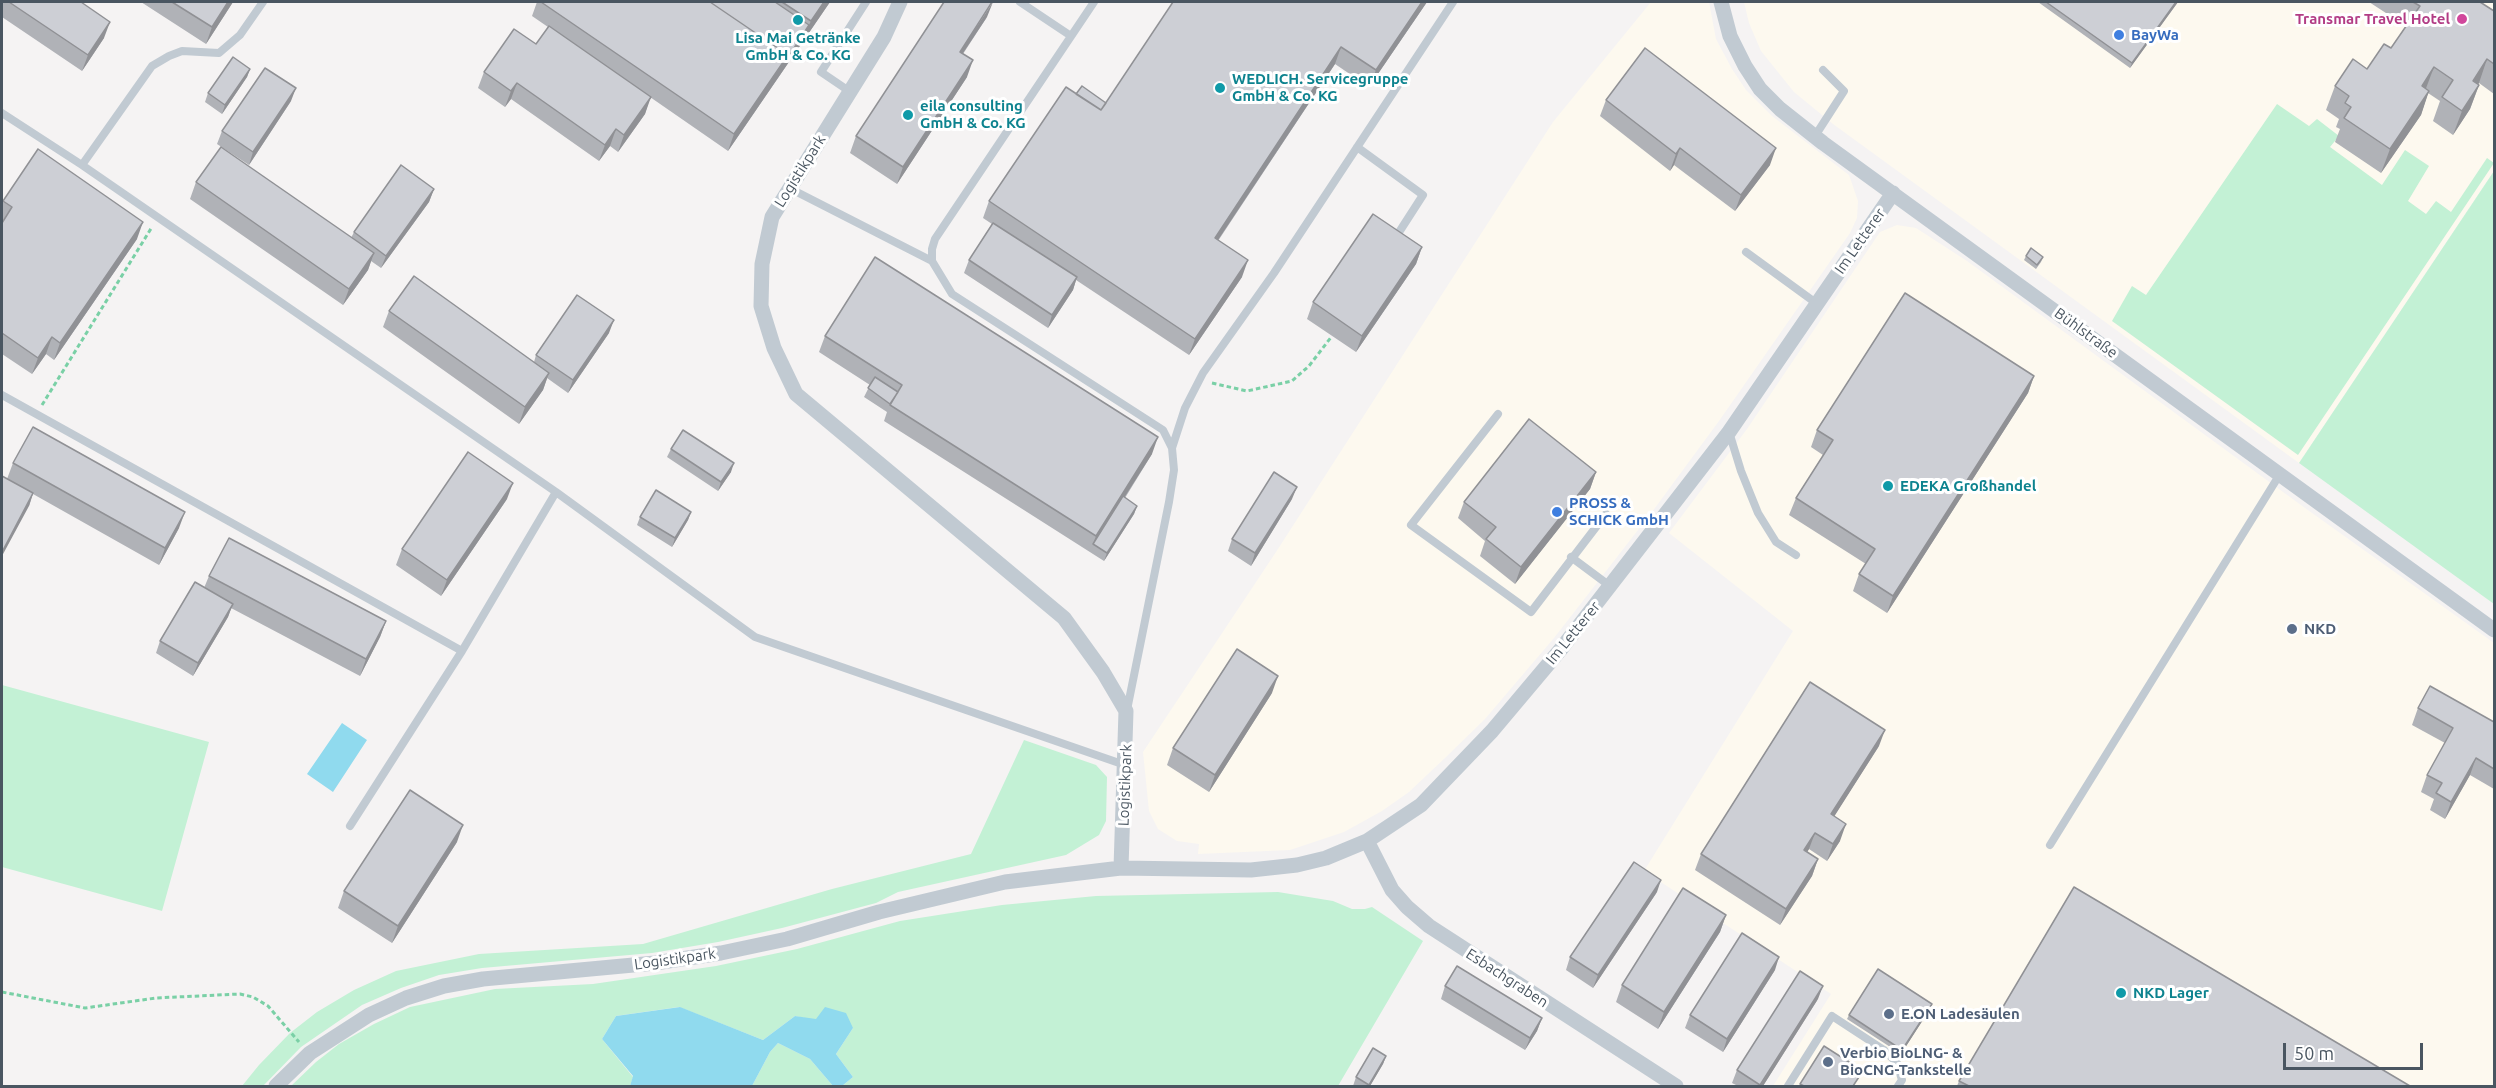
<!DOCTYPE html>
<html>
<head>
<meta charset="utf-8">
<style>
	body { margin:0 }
	#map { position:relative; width:2496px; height:1088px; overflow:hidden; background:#f5f3f3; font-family:Ubuntu,sans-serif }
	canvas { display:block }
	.frame { position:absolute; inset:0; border:3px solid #4a5661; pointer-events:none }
	.scale { position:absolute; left:2283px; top:1043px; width:140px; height:27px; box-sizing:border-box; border:3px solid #4a5661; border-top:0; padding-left:8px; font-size:18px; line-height:21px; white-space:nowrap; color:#4a5661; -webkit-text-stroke:4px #fff; paint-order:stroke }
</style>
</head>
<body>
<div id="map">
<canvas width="2496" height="1088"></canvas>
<div class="frame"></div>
<div class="scale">50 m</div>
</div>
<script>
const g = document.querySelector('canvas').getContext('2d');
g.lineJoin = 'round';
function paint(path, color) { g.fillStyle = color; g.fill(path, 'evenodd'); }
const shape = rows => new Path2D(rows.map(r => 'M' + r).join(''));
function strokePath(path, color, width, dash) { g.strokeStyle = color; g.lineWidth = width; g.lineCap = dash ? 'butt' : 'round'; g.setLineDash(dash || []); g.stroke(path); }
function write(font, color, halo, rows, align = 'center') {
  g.font = font + ' Ubuntu,sans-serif'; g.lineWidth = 6; g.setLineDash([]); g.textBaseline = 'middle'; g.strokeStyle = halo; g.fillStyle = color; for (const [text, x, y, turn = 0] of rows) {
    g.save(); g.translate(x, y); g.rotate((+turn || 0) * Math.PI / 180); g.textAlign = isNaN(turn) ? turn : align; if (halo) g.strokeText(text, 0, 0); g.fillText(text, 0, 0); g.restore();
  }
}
paint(shape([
	[1651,2,1709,2,1716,39,1732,69,1746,90,1772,116,1849,175,1858,201,1857,218,1850,233,1719,421,1652,512,1554,638,1485,719,1446,757,1409,792,1382,811,1344,832,1290,850,1198,854,1199,844,1177,841,1158,829,1149,811,1143,752,1276,552,1553,122],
	[1744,2,2494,2,2494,171,2299,463,1833,124,1794,92,1761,51,1749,23],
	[1897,225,1916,228,1967,261,2305,508,2494,643,2494,1086,1773,1086,1831,994,1644,871,1793,631,1669,533,1747,429,1880,232]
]), '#fdf9ef');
paint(shape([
	[2277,104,2309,126,2317,119,2339,136,2330,147,2382,185,2405,150,2429,166,2408,201,2426,214,2436,201,2451,212,2487,158,2494,163,2298,455,2112,321,2132,286,2146,295],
	[2494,171,2494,604,2299,463],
	[2,685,209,742,162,911,2,867],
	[1024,740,1096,765,1107,777,1106,821,1099,835,1066,855,898,892,876,903,782,928,718,942,652,953,482,968,439,975,401,988,362,1005,301,1047,263,1086,242,1086,259,1065,290,1033,317,1012,354,990,396,971,479,954,643,944,832,889,971,854],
	[1278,892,1333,901,1352,909,1365,909,1372,907,1423,941,1338,1086,842,1086,853,1077,836,1054,853,1028,795,1016,763,1040,679,1007,616,1016,602,1039,633,1077,630,1086,291,1086,316,1062,339,1044,374,1024,410,1007,495,989,593,984,716,966,797,949,900,921,1002,905,1096,896],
	[778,1043,810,1059,833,1086,752,1086,770,1052]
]), '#c3f1d5');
paint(shape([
	[342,723,367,740,333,792,307,774],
	[680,1007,763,1040,795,1016,816,1019,825,1007,846,1013,853,1028,836,1054,853,1077,842,1086,833,1086,810,1059,778,1043,770,1052,752,1086,630,1086,633,1076,602,1039,616,1016]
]), '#90daee');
strokePath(shape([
	[1212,383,1247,391,1292,381,1309,366,1332,336],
	[42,405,152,227],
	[2,992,85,1008,156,998,240,994,253,997,268,1006,299,1042]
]), '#7ad0a6', 3, [4.5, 3]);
strokePath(shape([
	[1020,2,1071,36],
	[1094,2,935,239,932,249,932,261,952,294,1163,430,1172,448,1174,470,1169,502,1127,710],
	[849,91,821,72,866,2],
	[2,113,82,165,556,492,755,637,1125,765],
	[1815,136,1844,91,1823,70],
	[1357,147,1423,195,1394,240],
	[82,165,152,66,169,56,182,51,219,53,240,35,263,2],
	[789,188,932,261],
	[1746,252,1816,303],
	[2,395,462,651],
	[1498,414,1411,525,1531,612,1606,514],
	[1729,432,1741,471,1758,513,1776,542,1796,555],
	[1172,448,1185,408,1203,373,1274,273,1453,2],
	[1571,557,1610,586],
	[350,826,462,651,556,492],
	[2050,845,2280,474],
	[1839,1068,1848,1054,1884,1050],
	[1788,1086,1832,1016,1884,1050,1897,1063,1902,1080,1898,1086]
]), '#c1cad2', 8);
strokePath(shape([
	[900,2,884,37,772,217,762,264,761,306,774,348,796,394,1064,618,1103,672,1126,711,1121,868],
	[1721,2,1730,36,1745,66,1760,89,1780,109,1823,143,2494,630],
	[1367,841,1392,890,1407,907,1429,926,1676,1086],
	[276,1086,310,1053,369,1015,406,998,444,986,483,979,655,963,721,953,787,939,879,912,1005,882,1121,868,1251,870,1297,865,1326,858,1367,841,1421,805,1492,731,1561,649,1729,432,1893,193]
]), '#c1cad2', 15);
paint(shape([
	[2,2,81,2,104,38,82,71,2,17],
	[141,2,233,2,206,44],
	[537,2,830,2,728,151,650,97,645,114,618,152,610,146,599,161,511,99,505,107,478,88,484,72,536,44,548,27,532,16],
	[1173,2,1427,2,1369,87,1335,64,1218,241,1242,277,1189,355,1076,280,1073,290,1048,328,964,273,969,260,992,224,983,218,989,201,1076,94,1106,103],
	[2038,2,2178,2,2130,68],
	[2369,2,2480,2,2494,11,2494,94,2479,83,2478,84,2479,85,2470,109,2453,135,2433,121,2440,101,2428,93,2421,115,2381,173,2335,142,2340,129,2336,127,2339,119,2326,110,2335,86,2367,69,2391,48,2406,26],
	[987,17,963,54,967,77,897,184,850,153,856,136],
	[250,69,247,77,222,114,205,102,208,93],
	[1606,100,1770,165,1735,211,1674,165,1670,171,1600,116],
	[291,101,249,165,217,144,222,131],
	[196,182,351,238,354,232,434,189,429,202,381,268,371,261,368,270,343,305,190,199],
	[3,201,137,239,54,360,46,354,32,374,2,354,2,206],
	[1422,247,1416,264,1356,352,1307,319,1313,302],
	[2026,256,2043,257,2041,262,2036,269,2024,260],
	[389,311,534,362,536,355,609,333,568,393,547,378,543,390,519,424,383,327],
	[825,336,1152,454,1125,498,1137,506,1134,514,1104,561,884,421,887,412,864,397,870,385,819,352],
	[2034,376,2028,393,1887,613,1853,591,1859,574,1866,564,1789,515,1796,498,1823,455,1811,447,1817,430],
	[671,449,731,472,718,491,667,457],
	[13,463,179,528,159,565,33,494,29,506,7,479],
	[1596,472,1590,489,1515,584,1480,556,1485,541,1458,518,1464,502],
	[507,499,441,596,396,565,402,549],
	[1292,499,1251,566,1228,551,1232,539],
	[691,512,688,520,672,547,637,525,640,517],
	[209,576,386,621,380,637,360,676,231,608,228,617,193,676,156,653,160,641,204,588],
	[1272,693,1209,792,1167,765,1173,748],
	[2418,708,2494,722,2494,789,2470,775,2445,819,2430,810,2434,799,2421,792,2427,775,2445,743,2412,725],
	[1879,746,1834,816,1840,841,1827,861,1809,849,1807,852,1818,859,1812,876,1780,925,1695,870,1701,854],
	[457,842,392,943,338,908,344,891],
	[1657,892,1593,988,1566,970,1570,957],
	[1726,915,1720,932,1658,1029,1616,1002,1622,985],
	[1775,970,1723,1052,1685,1028,1690,1015],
	[1445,986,1542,1018,1537,1031,1525,1050,1441,999],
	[1818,999,1763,1086,1738,1086,1732,1083,1737,1070],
	[1932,1004,1930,1009,1901,1054,1847,1019,1849,1015],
	[1386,1056,1383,1064,1370,1086,1353,1086,1356,1077],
	[1959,1081,2410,1086,1957,1086]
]), '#b0b2b7');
paint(shape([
	[228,2,233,2,206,44,212,27],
	[824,2,830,2,728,151,734,134,809,25,811,21],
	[993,2,987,17,953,68,960,52],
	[1422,2,1427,2,1369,87,1376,70],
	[2176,2,2178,2,2130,68,2132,63],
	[110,22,104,38,82,71,88,55],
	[1341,47,1335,64,1208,255,1215,238],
	[2487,59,2479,83,2464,105,2473,81],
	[973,60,967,77,897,184,903,167],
	[2434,67,2425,91,2422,86],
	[250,69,247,77,222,114,225,105],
	[517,83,511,99,505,107,511,91],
	[2479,85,2470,109,2453,135,2462,111],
	[296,88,291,101,249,165,253,152],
	[2429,91,2421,115,2381,173,2390,149],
	[651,97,645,114,618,152,624,135],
	[616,129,610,146,599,161,605,145],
	[1680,148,1674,165,1670,171,1676,154],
	[1776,148,1770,165,1735,211,1741,195],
	[434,189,429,202,381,268,386,256],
	[143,222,137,239,54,360,60,343],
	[1422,247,1416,264,1356,352,1362,336],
	[374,253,368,270,343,305,349,289],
	[1248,260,1242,277,1189,355,1195,339],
	[1077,277,1073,290,1048,328,1052,315],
	[614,320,609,333,568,393,573,380],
	[52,337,46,354,32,374,38,358],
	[549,373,543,390,519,424,525,407],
	[2034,376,2028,393,1887,613,1893,596],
	[1158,437,1152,454,1094,545,1093,544,1096,536],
	[734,463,731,472,718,491,721,482],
	[1596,472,1590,489,1515,584,1521,567],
	[513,483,507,499,441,596,447,580],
	[1297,487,1292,499,1251,566,1255,553],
	[33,493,29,506,2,556,2,552],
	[1137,506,1134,514,1104,561,1107,553],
	[185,512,179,528,159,565,165,548],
	[691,512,688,520,672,547,675,538],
	[233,604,228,617,193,676,198,663],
	[386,621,380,637,360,676,366,659],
	[1278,676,1272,693,1209,792,1215,775],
	[1885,730,1879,746,1825,831,1831,814],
	[2476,758,2470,775,2445,819,2451,802],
	[1846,824,1840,841,1827,861,1833,844],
	[463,825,457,842,392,943,398,926],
	[1815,833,1809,849,1798,867,1804,850],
	[1818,859,1812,876,1780,925,1786,909],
	[1661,880,1657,892,1593,988,1598,975],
	[1726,915,1720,932,1658,1029,1664,1012],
	[1779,957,1775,970,1723,1052,1727,1039],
	[1823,986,1818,999,1763,1086,1760,1086],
	[1932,1004,1930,1009,1901,1054,1902,1050],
	[1542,1018,1537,1031,1525,1050,1530,1038],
	[1386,1056,1383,1064,1370,1086,1369,1086]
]), '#909195');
const building = shape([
	[9,2,81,2,110,22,88,55,9,2],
	[172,2,228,2,212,27,172,2],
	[541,2,710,2,788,55,734,134,541,2],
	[710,2,775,2,809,25,787,59,788,55,710,2],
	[782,2,824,2,811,21,782,2],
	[944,2,992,2,960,52,973,60,903,167,856,136,944,2],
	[1173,2,1422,2,1376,70,1341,47,1215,238,1248,260,1195,339,989,201,1066,87,1101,110,1173,2],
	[2046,2,2176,2,2132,63,2046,2],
	[2413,2,2480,2,2494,11,2494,64,2487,59,2473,81,2479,85,2462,111,2442,97,2453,80,2434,67,2422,86,2429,91,2390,149,2344,118,2351,107,2345,103,2349,96,2335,86,2353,59,2367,69,2384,44,2391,48,2420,6,2413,2],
	[549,26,651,97,624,135,616,129,605,145,517,83,511,91,484,72,514,29,536,44,549,26],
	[1645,48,1776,148,1741,195,1680,148,1676,154,1606,100,1645,48],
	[233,57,250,69,225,105,208,93,233,57],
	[265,68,296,88,253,152,222,131,265,68],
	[1082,86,1106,103,1101,110,1076,94,1082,86],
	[221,147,374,253,349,289,196,182,221,147],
	[38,149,143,222,60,343,52,337,38,358,2,333,2,223,12,207,3,201,38,149],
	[401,165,434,189,386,256,354,232,401,165],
	[1373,214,1422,247,1362,336,1313,302,1373,214],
	[993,223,1077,277,1052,315,969,260,993,223],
	[2031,248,2043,257,2037,265,2026,256,2031,248],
	[875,257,1158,437,1096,536,890,405,902,385,825,336,875,257],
	[414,276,549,373,525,407,389,311,414,276],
	[1905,293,2034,376,1893,596,1859,574,1875,549,1796,498,1833,440,1817,430,1905,293],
	[577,295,614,320,573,380,536,355,577,295],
	[875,377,898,392,890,404,868,388,875,377],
	[1529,419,1596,472,1521,567,1486,539,1496,527,1464,502,1529,419],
	[33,427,185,512,165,548,13,463,33,427],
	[683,430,734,463,721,482,671,449,683,430],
	[468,452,513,483,447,580,402,549,468,452],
	[1274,472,1297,487,1255,553,1232,539,1274,472],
	[2,476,33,493,2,552,2,476],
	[656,490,691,512,675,538,640,517,656,490],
	[1123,496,1137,506,1107,553,1093,544,1123,496],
	[229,538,386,621,366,659,209,576,229,538],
	[195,582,233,604,198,663,160,641,195,582],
	[1237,649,1278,676,1215,775,1173,748,1237,649],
	[1810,682,1885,730,1831,814,1846,824,1833,844,1815,833,1804,850,1818,859,1786,909,1701,854,1810,682],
	[2430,686,2494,722,2494,769,2476,758,2451,802,2436,793,2442,783,2427,775,2453,728,2418,708,2430,686],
	[410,790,463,825,398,926,344,891,410,790],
	[1634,862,1661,880,1598,975,1570,957,1634,862],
	[2074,887,2410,1086,1969,1086,1959,1081,2074,887],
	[1683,888,1726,915,1664,1012,1622,985,1683,888],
	[1742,933,1779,957,1727,1039,1690,1015,1742,933],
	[1457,966,1542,1018,1530,1038,1445,986,1457,966],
	[1878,969,1932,1004,1902,1050,1849,1015,1878,969],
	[1800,971,1823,986,1760,1085,1737,1070,1800,971],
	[1824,1046,1863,1071,1853,1086,1804,1086,1800,1084,1824,1046],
	[1373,1048,1386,1056,1369,1085,1356,1077,1373,1048]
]);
paint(building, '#cdcfd5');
strokePath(building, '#909195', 1.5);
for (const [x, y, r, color] of [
	[2462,19,6,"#d1479c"],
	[798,20,6,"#0f9aa8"],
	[2119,35,6,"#3f7fe0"],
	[1220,88,6,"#0f9aa8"],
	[908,115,6,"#0f9aa8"],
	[1888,486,6,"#0f9aa8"],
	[1557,512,6,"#3f7fe0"],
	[2292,629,6,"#5c6f8a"],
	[2121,993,6,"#0f9aa8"],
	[1889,1014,6,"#5c6f8a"],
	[1828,1062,6,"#5c6f8a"]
]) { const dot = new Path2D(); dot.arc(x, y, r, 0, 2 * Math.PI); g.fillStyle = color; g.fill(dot); strokePath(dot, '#fff', 2); }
write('bold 15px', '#b23c85', '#fff', [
	["Transmar Travel Hotel",2450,19]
], 'right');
write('bold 15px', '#366cbe', '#fff', [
	["BayWa",2131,35],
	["PROSS &",1569,503],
	["SCHICK GmbH",1569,520]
], 'left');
write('bold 15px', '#0d838f', '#fff', [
	["Lisa Mai Getränke",798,38,"center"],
	["GmbH & Co. KG",798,55,"center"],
	["WEDLICH. Servicegruppe",1232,79],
	["GmbH & Co. KG",1232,96],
	["eila consulting",920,106],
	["GmbH & Co. KG",920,123],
	["EDEKA Großhandel",1900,486],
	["NKD Lager",2133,993]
], 'left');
write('15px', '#4a5661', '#fff', [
	["Logistikpark",800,171,-58],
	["Im Letterer",1860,241,-55],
	["Bühlstraße",2086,333,36],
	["Im Letterer",1573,633,-51],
	["Logistikpark",1125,785,-88],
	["Logistikpark",675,959,-8],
	["Esbachgraben",1507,978,33]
]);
write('bold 15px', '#4e5e75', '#fff', [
	["NKD",2304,629],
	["E.ON Ladesäulen",1901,1014],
	["Verbio BioLNG- &",1840,1053],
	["BioCNG-Tankstelle",1840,1070]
], 'left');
</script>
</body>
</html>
